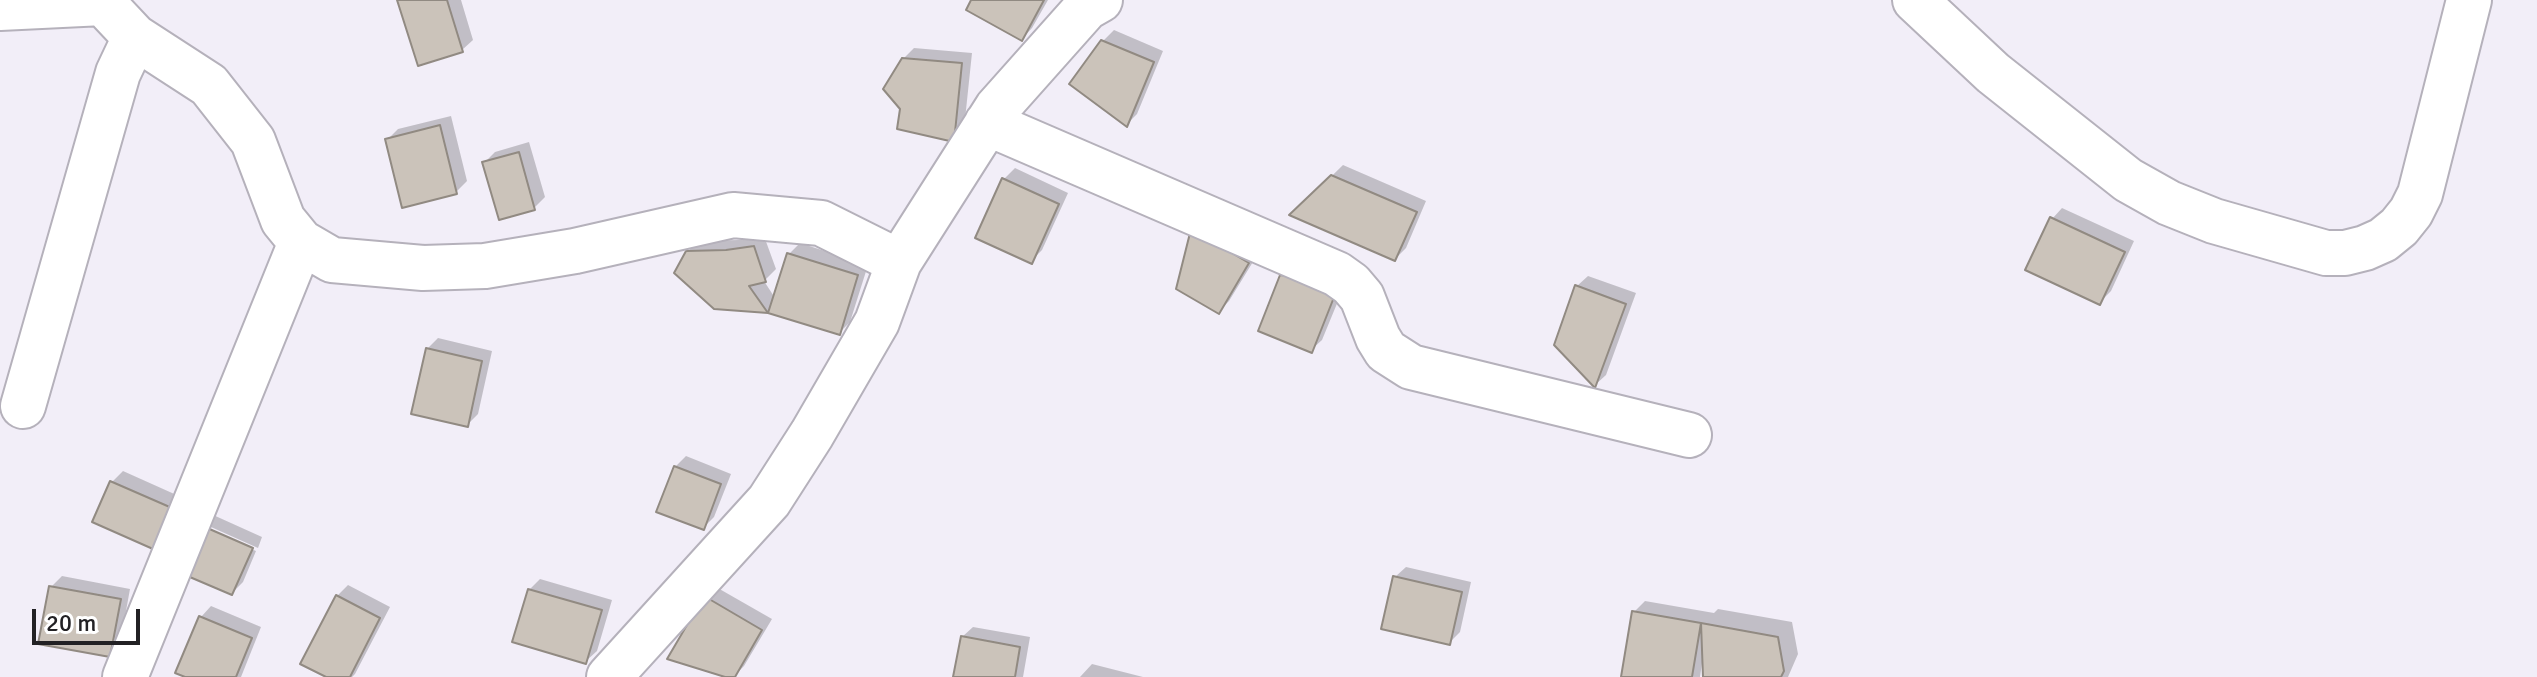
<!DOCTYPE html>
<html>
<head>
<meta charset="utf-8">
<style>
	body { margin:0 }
	#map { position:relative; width:2537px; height:677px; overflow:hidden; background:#f2eef8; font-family:Signika,sans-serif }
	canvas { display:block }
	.scale { position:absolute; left:32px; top:609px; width:108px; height:36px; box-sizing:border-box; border:4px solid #222124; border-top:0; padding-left:10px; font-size:24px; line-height:28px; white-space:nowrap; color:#222124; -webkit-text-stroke:6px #fff; paint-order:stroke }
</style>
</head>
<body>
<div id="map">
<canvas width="2537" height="677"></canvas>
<div class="scale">20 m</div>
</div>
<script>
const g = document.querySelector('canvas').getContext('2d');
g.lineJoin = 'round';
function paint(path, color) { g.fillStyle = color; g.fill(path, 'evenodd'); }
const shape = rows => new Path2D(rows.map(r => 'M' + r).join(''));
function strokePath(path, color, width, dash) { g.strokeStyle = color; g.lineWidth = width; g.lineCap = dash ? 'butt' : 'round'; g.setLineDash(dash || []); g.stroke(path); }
paint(shape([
	[400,0,461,0,473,40,462,50],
	[974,0,1048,0,1032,28,1022,39],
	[1114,30,1163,51,1137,114,1127,124,1103,41],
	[914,48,972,53,964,129,954,140,903,59],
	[451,116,467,181,456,192,387,140,398,129],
	[529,142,545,197,534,208,484,163,495,152],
	[1343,165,1426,201,1406,248,1395,259,1292,215],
	[1015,168,1068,193,1042,250,1031,261,977,237,1004,179],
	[2062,208,2134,241,2111,291,2100,302,2052,219],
	[1193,230,1259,252,1229,301,1218,312],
	[764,236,776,269,764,281,775,298,789,254,800,243,868,265,850,322,839,333,769,311,715,308,687,252,699,241,738,240],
	[1293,265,1350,272,1322,340,1311,350,1282,276],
	[1588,276,1636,293,1606,375,1595,385,1577,286],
	[438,338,492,351,478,414,467,425,427,349],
	[686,456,731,474,714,517,703,528,675,467],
	[123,471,181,497,153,547,112,482],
	[211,514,262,537,258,548,202,523,202,528,256,551,243,582,232,593,181,571,200,525],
	[1406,567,1471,582,1460,632,1449,643,1395,577],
	[62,576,130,589,120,644,109,655,51,587],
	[540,579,612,600,597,651,586,661,529,590],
	[348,585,390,607,355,674,352,677,330,677,337,596],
	[716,587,772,619,744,666,733,677,670,658],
	[1645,601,1714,613,1718,609,1792,622,1798,654,1788,677,1705,677,1704,663,1702,663,1700,677,1623,677,1634,612],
	[211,606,261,627,241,677,190,677,201,617],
	[973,627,1030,637,1023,677,955,677,962,637],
	[1092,664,1143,677,1080,677]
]), '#0003');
const building = shape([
	[397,0,447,0,463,52,418,66,397,0],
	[971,0,1044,0,1022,41,966,10,971,0],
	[1101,40,1154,62,1127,127,1069,84,1101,40],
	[902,58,962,63,954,142,897,129,900,109,883,89,902,58],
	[440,125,457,194,402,208,385,139,440,125],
	[519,152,535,210,499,220,482,162,519,152],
	[1331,175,1417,212,1395,261,1289,215,1331,175],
	[1002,178,1059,204,1032,264,975,238,1002,178],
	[2050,217,2125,252,2100,305,2025,270,2050,217],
	[1191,229,1249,263,1219,314,1176,289,1191,229],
	[754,246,766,282,749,286,768,313,714,309,674,273,686,251,726,250,754,246],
	[787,253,858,275,840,335,768,313,787,253],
	[1280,275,1340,282,1312,353,1258,331,1280,275],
	[1575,285,1626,304,1595,388,1554,345,1575,285],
	[426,348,482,361,468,427,411,414,426,348],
	[674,466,721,484,704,530,656,512,674,466],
	[110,481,172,508,153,549,92,522,110,481],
	[198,524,253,548,232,595,178,572,198,524],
	[1393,576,1462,592,1450,645,1381,629,1393,576],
	[49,586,121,599,110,657,38,644,49,586],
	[528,589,602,610,586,664,512,642,528,589],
	[336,595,380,618,350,677,326,677,300,664,336,595],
	[704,596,762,630,735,677,725,677,667,659,704,596],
	[1632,611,1701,623,1692,677,1621,677,1632,611],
	[199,616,252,638,236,677,185,677,175,673,199,616],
	[1701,623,1778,637,1784,671,1781,677,1703,677,1701,623],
	[961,636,1020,647,1015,677,953,677,961,636]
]);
paint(building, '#cbc3ba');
strokePath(building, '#918a82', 2);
const minor = shape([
	[1915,0,1993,73,2128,180,2169,203,2214,221,2326,253,2345,253,2365,248,2383,240,2399,227,2411,212,2420,194,2469,0],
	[103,3,135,37,209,85,253,141,283,220,301,242,332,260,423,268,485,266,575,251,733,215,821,223,899,262,877,322,812,434,769,501,609,677],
	[0,8,103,3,102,0],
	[987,123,1337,274,1351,284,1362,297,1378,338,1386,351,1411,367,1689,435],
	[899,262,997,108,1086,8,1100,0],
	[23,406,118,73,135,37],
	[125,677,301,242]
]);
strokePath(minor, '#b5b1bb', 48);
strokePath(minor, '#fff', 44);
</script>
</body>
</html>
